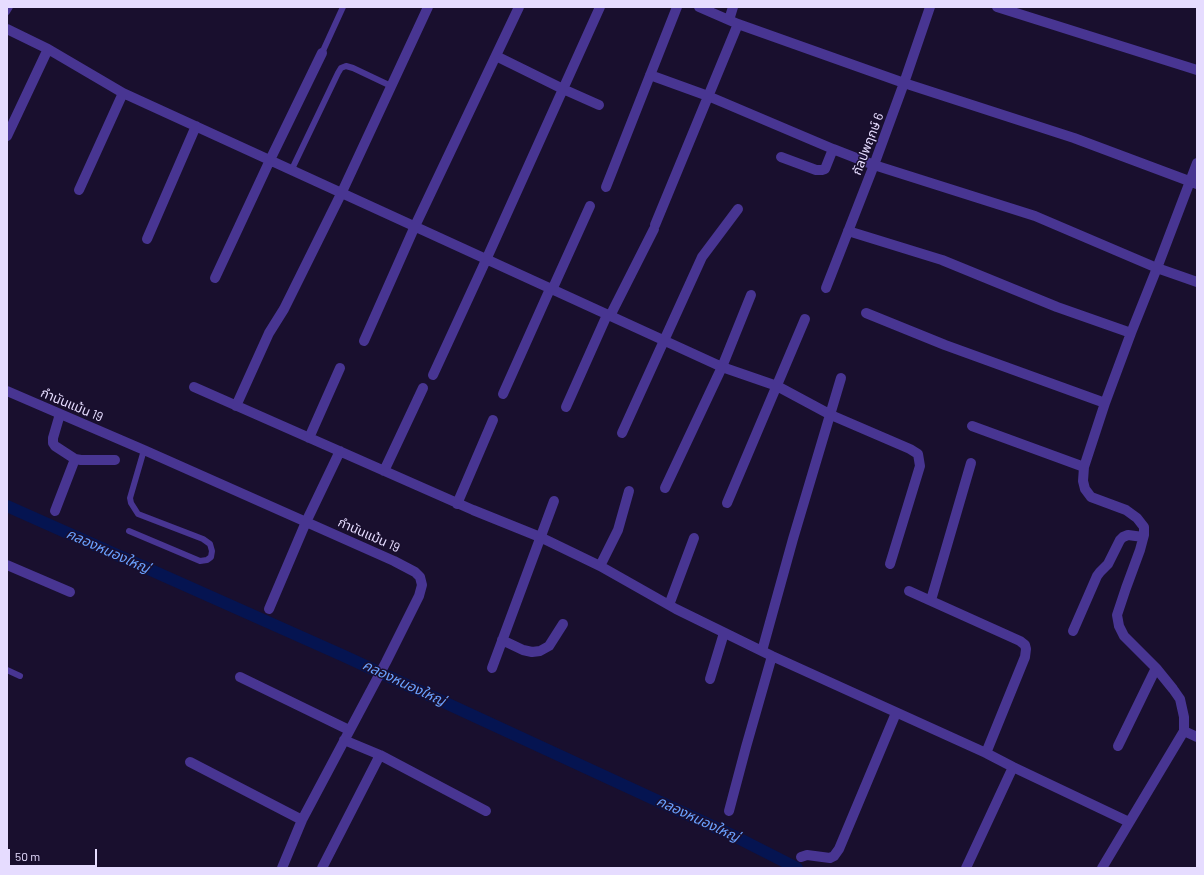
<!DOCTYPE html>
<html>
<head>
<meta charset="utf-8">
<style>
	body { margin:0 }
	#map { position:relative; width:1204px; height:875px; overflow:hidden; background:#190f2e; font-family:Barlow,sans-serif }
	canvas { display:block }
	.frame { position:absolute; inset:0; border:8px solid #e6dcff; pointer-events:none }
	.scale { position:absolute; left:8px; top:849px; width:89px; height:18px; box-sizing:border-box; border:2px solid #e6dcff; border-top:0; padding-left:5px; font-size:12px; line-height:14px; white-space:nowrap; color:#e6dcff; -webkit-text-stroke:3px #190f2e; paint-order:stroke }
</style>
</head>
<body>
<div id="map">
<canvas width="1204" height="875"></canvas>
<div class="frame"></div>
<div class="scale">50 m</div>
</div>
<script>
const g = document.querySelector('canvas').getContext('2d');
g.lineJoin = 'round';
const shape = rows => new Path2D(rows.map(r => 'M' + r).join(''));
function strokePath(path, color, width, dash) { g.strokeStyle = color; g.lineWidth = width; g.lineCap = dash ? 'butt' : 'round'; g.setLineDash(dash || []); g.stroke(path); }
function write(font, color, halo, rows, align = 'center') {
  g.font = font + ' Barlow,"Noto Sans Thai",sans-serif'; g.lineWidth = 3; g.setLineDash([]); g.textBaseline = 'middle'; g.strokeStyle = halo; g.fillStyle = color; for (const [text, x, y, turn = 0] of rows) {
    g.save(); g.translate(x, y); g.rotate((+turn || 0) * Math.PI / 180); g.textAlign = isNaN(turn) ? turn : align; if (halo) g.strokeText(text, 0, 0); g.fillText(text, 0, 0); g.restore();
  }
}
strokePath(shape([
	[7,506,344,656,736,837,797,868]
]), '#051451', 12);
strokePath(shape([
	[7,12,10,7],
	[322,53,343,7],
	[292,169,338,73,341,68,346,66,353,68,391,86],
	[129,531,200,561,207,560,211,557,212,551,210,544,203,539,138,514,131,503,130,498,144,450],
	[7,670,20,676]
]), '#483592', 6);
strokePath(shape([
	[699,7,738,24,904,83,1074,138,1197,184],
	[997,7,1197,70],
	[729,20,733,7],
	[7,29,48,49,123,93,722,367,777,386,831,415,910,449,918,454,920,466,890,564],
	[496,56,563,89,599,105],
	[650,75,708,96,833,149,874,165,1035,216,1157,268,1197,282],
	[7,136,48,49],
	[781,157,816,170,822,170,825,169,833,149],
	[606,187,677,7],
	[79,190,123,93],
	[655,225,738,24],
	[848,231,942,260,1057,307,1131,333],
	[147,239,196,126],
	[215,278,270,160,322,53],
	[826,288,874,165,904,83,930,7],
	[552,290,590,206],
	[866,313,945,345,1105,403],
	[610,316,654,229],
	[364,341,415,226,519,7],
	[433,375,486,260,600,7],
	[194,387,473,510,540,537,600,566,676,609,772,656,986,753,1013,767,1129,822],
	[7,391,144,450,394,561,415,572,420,577,422,585,419,596,386,662,302,820,282,868],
	[503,394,550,289],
	[236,406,269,333,284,309,342,192,428,7],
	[566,407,607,315],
	[60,414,53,438,53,443,55,446,75,459,81,460,115,460],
	[972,426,1084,467],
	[622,433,702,257,738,209],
	[309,438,340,368],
	[384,471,423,388],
	[665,488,722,367,751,295],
	[727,503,805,319],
	[457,504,493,420],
	[55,511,75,459],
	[7,565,70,592],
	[600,566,618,530,629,491],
	[909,591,1020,641,1025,645,1026,649,1025,657,986,753],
	[931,600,971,463],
	[669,605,694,538],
	[269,609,306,522,340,451],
	[1073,631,1097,576,1100,572,1108,564,1120,540,1123,537,1128,535,1143,537],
	[502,640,523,650,532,652,540,651,549,646,563,624],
	[762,651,793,539,841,378],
	[492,668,554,501],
	[240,677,349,730],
	[710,679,724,633],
	[1184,731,1197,737],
	[344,740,380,755,486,811],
	[1118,746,1156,668],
	[190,762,302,820],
	[729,811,746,747,772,656],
	[801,857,807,855,830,858,834,856,839,849,896,713],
	[322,868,380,755],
	[966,868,1013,767],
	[1102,868,1184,731,1184,717,1180,699,1173,689,1156,668,1124,636,1119,626,1117,615,1126,588,1140,550,1144,535,1144,527,1137,518,1126,510,1091,497,1085,489,1083,481,1084,467,1105,403,1131,333,1157,268,1197,163]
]), '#483592', 10);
write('13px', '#e6dcff', '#190f2e', [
	["กัลปพฤกษ์ 6",868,144,-69],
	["กำนันแม้น 19",72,405,23],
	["กำนันแม้น 19",369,535,24]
]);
write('italic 14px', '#6aa1ff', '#190f2e', [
	["คลองหนองใหญ่",108,551,24],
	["คลองหนองใหญ่",404,683,25],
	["คลองหนองใหญ่",698,819,25]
]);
</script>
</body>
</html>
